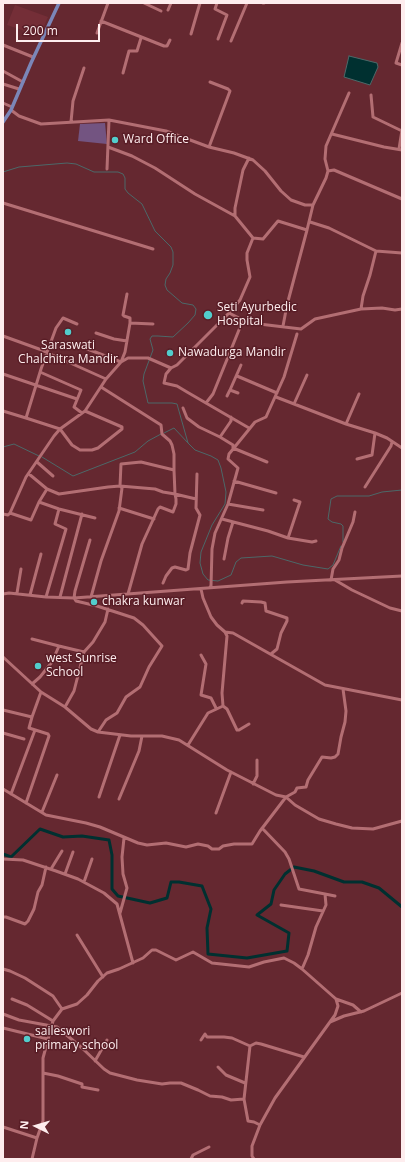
<!DOCTYPE html>
<html>
<head>
<meta charset="utf-8">
<style>
	body { margin:0 }
	#map { position:relative; width:405px; height:1162px; overflow:hidden; background:#652830; font-family:"Open Sans",sans-serif }
	canvas { display:block }
	.frame { position:absolute; inset:0; border:4px solid #feedee; pointer-events:none }
	.north { position:absolute; left:16px; top:1106px; width:40px; height:40px; -webkit-text-stroke:3px #591d26; paint-order:stroke; rotate:275deg; font-size:11px; font-weight:700; line-height:16px; text-align:center; color:#feedee }
	.north::after { content:''; display:block; margin:auto; width:14px; height:18px; background:#feedee; clip-path:polygon(50% 0,100% 100%,50% 72%,0 100%) }
	.scale { position:absolute; left:16px; top:24px; width:84px; height:18px; box-sizing:border-box; border:2px solid #feedee; border-top:0; padding-left:5px; font-size:12px; line-height:14px; white-space:nowrap; color:#feedee; -webkit-text-stroke:3px #591d26; paint-order:stroke }
</style>
</head>
<body>
<div id="map">
<canvas width="405" height="1162"></canvas>
<div class="frame"></div>
<div class="north">N</div>
<div class="scale">200 m</div>
</div>
<script>
const g = document.querySelector('canvas').getContext('2d');
g.lineJoin = 'round';
function paint(path, color) { g.fillStyle = color; g.fill(path, 'evenodd'); }
const shape = rows => new Path2D(rows.map(r => 'M' + r).join(''));
function strokePath(path, color, width, dash) { g.strokeStyle = color; g.lineWidth = width; g.lineCap = dash ? 'butt' : 'round'; g.setLineDash(dash || []); g.stroke(path); }
function write(font, color, halo, rows, align = 'center') {
  g.font = font + ' "Open Sans",sans-serif'; g.lineWidth = 3; g.setLineDash([]); g.textBaseline = 'middle'; g.strokeStyle = halo; g.fillStyle = color; for (const [text, x, y, turn = 0] of rows) {
    g.save(); g.translate(x, y); g.rotate((+turn || 0) * Math.PI / 180); g.textAlign = isNaN(turn) ? turn : align; if (halo) g.strokeText(text, 0, 0); g.fillText(text, 0, 0); g.restore();
  }
}
paint(shape([
	[15,5,48,17,40,36,7,25]
]), '#742e37');
paint(shape([
	[105,123,107,144,78,141,80,124]
]), '#735481');
const water = shape([
	[349,56,377,63,378,67,370,85,344,77,349,56]
]);
paint(water, '#003030');
strokePath(water, '#4c6969', 1);
strokePath(shape([
	[3,172,19,167,67,163,76,164,94,172,118,172,123,174,125,178,125,189,128,193,142,204,155,231,171,247,173,252,173,265,170,273,166,279,165,285,167,290,182,303,193,305,196,309,195,315,188,323,173,337,158,336,152,336,150,339,153,350,144,374,143,381,148,403,172,403,177,404,188,443,195,450,211,456,218,460,221,468,226,492,225,504,212,525,201,552,200,563,203,574,208,580,218,581,231,575,236,562,241,558,272,556,303,565,328,569,333,565,341,546],
	[164,433,174,428,188,443],
	[3,447,14,444,39,456],
	[42,457,73,476,135,452,148,441,161,434],
	[343,542,343,526,341,524,332,522,328,519,331,499,337,496,369,496,382,492,402,490]
]), '#4c6969', 1);
strokePath(shape([
	[3,854,11,857,40,829,63,837,82,836,109,840,112,855,112,889,118,896,150,903,167,898,171,882,179,882,202,886,211,909,207,928,208,954,247,958,287,951,289,933,257,915,271,904,274,890,285,874,294,867,314,871,344,882,362,882,379,888,402,907]
]), '#003030', 3);
strokePath(shape([
	[144,3,161,11],
	[217,3,215,9,227,15,218,39],
	[263,3,264,3],
	[168,10,171,3],
	[101,21,164,46,167,46,170,40],
	[97,33,108,3],
	[191,34,200,3],
	[231,41,247,3],
	[402,43,396,63,402,65],
	[3,45,33,57],
	[3,71,23,82],
	[123,73,129,51,137,51,141,38],
	[3,84,19,89],
	[371,95,373,117,402,131],
	[3,103,12,107],
	[11,110,19,116,41,124,109,120,166,131,209,147,234,153,253,160,265,171,281,191,291,200,305,205,313,205,326,178,328,171,334,170,402,199],
	[71,122,73,101,84,68],
	[332,134,384,147,402,150],
	[108,147,132,156,155,168,195,194,235,216],
	[209,147,230,91,228,89,210,82],
	[399,149,402,130],
	[107,169,109,120],
	[328,171,325,159,326,146,349,93],
	[3,203,153,249],
	[310,222,329,228,376,251,402,253],
	[253,238,263,239,278,221,307,230,313,205],
	[361,309,363,296,370,275,376,251],
	[229,313,240,300,250,277,247,260,247,253,253,238,235,216,235,208,243,170,249,158],
	[130,323,153,324],
	[283,326,287,305,307,230],
	[96,333,114,339,127,341],
	[3,336,39,349,106,379],
	[72,343,121,362,125,352,130,323,130,318,124,316,123,315,127,294],
	[40,372,81,390,74,407,82,413],
	[3,374,77,399],
	[237,376,277,393],
	[101,387,161,425,162,434,170,441,172,445,174,454,174,470],
	[238,393,230,390,241,365],
	[227,396,230,390],
	[276,397,346,424,375,433,387,438,402,448],
	[206,403,213,394,243,320],
	[294,404,307,375],
	[183,408,187,418,199,427,220,437],
	[3,411,26,418,41,369,56,328,63,318,77,324],
	[231,417,231,421,220,437,233,445,233,448,267,462],
	[26,418,60,429,72,445,80,450,92,450,98,448,122,429,122,427,85,411],
	[346,424,359,394],
	[249,428,187,392,177,386,164,383,166,374,171,368,177,365,229,313,243,320,251,323,301,329,315,319,361,309,382,308,395,310,402,309],
	[357,459,372,455,375,433],
	[37,462,53,476],
	[29,474,47,489,59,494,108,487,120,486,122,488,119,511,101,561,91,597],
	[234,481,276,493],
	[365,487,391,446,392,442],
	[39,502,47,489],
	[228,504,263,510],
	[119,508,154,519],
	[10,513,31,520,39,502,59,509,95,518],
	[3,514,8,515,10,513,26,477,54,436,60,429,85,411,106,379,121,362,128,358,148,358,171,368],
	[222,519,268,531,288,538,312,542,316,541],
	[288,538,300,502,294,500],
	[90,540,75,591,74,598,76,601,97,606,134,618,143,625,162,646,149,667,140,687,126,697,117,713,106,720,98,732],
	[224,559,228,538,233,522],
	[331,580,333,569,339,560,342,548,353,522,355,512],
	[335,580,352,590,390,608,402,611],
	[163,583,166,576,172,568,175,567,186,570,188,569,190,553,200,515,196,508,197,474],
	[209,588,211,586,212,549,215,533,228,504,238,468,228,459,229,454,255,422,266,417,284,377,297,334],
	[201,589,203,598,211,617,217,625,225,632,233,633,325,685,402,700],
	[17,593,21,569],
	[3,594,9,593,46,597,74,598,287,582,402,576],
	[128,594,142,544,158,509,160,507,173,512,176,504,176,499,175,494,174,470,141,462,121,464,120,486,155,489,163,492,175,494,196,499],
	[30,595,41,554],
	[46,597,66,529,55,524,59,509],
	[60,597,82,514],
	[242,603,243,601,261,602,265,603,266,611,287,618,287,621,281,633,277,649,271,654],
	[32,639,59,646],
	[201,655,206,664,201,695,211,698,216,708],
	[3,657,41,692,65,707,91,729,98,732,131,736,162,736,179,740,227,770,276,795,286,797,295,805,319,819,336,824,352,828,373,829,402,821],
	[32,684,40,677,52,662,59,646,84,652],
	[223,706,227,709,237,730,239,730,249,724],
	[65,707,74,691,84,652,93,642,105,622,108,609],
	[3,710,32,717,41,692],
	[3,733,24,739],
	[188,745,208,713,223,706,222,693,227,636,225,632],
	[253,784,257,776,257,760],
	[3,789,46,815,86,823,100,827,138,843,147,845,166,843,186,847,198,844,208,846,212,849,219,849,223,846,234,844,252,844,260,831,286,797,295,792,297,788,306,787,308,780,322,757,331,758,335,757,338,754,341,737,345,722,346,711,343,689],
	[11,794,35,730],
	[99,797,120,735],
	[119,799,139,751,142,736],
	[26,803,49,736,48,734,29,728,32,717],
	[42,812,57,775],
	[216,813,231,772],
	[262,828,285,852,289,859,299,889,325,894,326,905,316,927,308,955,302,969],
	[3,859,23,860,56,871,78,879,104,893,117,904,133,963],
	[51,869,62,851],
	[65,874,73,852],
	[84,882,92,859],
	[325,894,335,896],
	[281,905,323,911],
	[120,913,127,888,123,874,122,857,124,838],
	[3,917,6,917,25,924,28,921,34,909,38,892,42,885,46,867],
	[77,935,103,977],
	[3,969,10,971,25,978,53,996,62,1009],
	[12,999,27,1005,53,1021],
	[3,1014,19,1020,57,1027,82,1048,104,1069,110,1073,137,1080,162,1084,170,1083,181,1083,198,1090,210,1096,222,1097,231,1100,244,1099],
	[330,1022,344,1016,364,1011,402,993],
	[3,1028,48,1039],
	[201,1040,205,1034,207,1037,224,1037,232,1038,250,1046],
	[95,1061,107,1040],
	[218,1067,226,1075,245,1083],
	[43,1073,58,1076,82,1084,82,1087,98,1090],
	[260,1125,254,1122,248,1121,244,1099,250,1046,256,1043,261,1044,304,1057],
	[3,1127,37,1138],
	[32,1159,37,1138,43,1121,43,1058,53,1021,62,1009,77,1004,87,995,98,981,107,973,119,969,143,958,152,950,156,950,176,960,193,952,212,963,249,967,264,962,284,958,294,963,302,969,336,999,353,1005,361,1012],
	[191,1159,193,1155,209,1147],
	[254,1159,252,1156,252,1146,260,1125,275,1098,335,1015,338,1006,336,999]
]), '#b36e73', 3);
strokePath(shape([
	[3,122,11,110,31,63,59,3]
]), '#7b86b8', 3.5);
for (const [x, y, r, color] of [
	[115,140,4,"#52cdcc"],
	[208,315,5,"#52cdcc"],
	[68,332,4,"#52cdcc"],
	[170,353,4,"#52cdcc"],
	[94,602,4,"#52cdcc"],
	[38,666,4,"#52cdcc"],
	[27,1039,4,"#52cdcc"]
]) { const dot = new Path2D(); dot.arc(x, y, r, 0, 2 * Math.PI); g.fillStyle = color; g.fill(dot); strokePath(dot, '#591d26', 1.5); }
write('12px', '#feedee', '#591d26', [
	["Ward Office",123,140],
	["Seti Ayurbedic",217,308],
	["Hospital",217,322],
	["Saraswati",68,346,"center"],
	["Chalchitra Mandir",68,360,"center"],
	["Nawadurga Mandir",178,353],
	["chakra kunwar",102,602],
	["west Sunrise",46,659],
	["School",46,673],
	["saileswori",35,1032],
	["primary school",35,1046]
], 'left');
</script>
</body>
</html>
